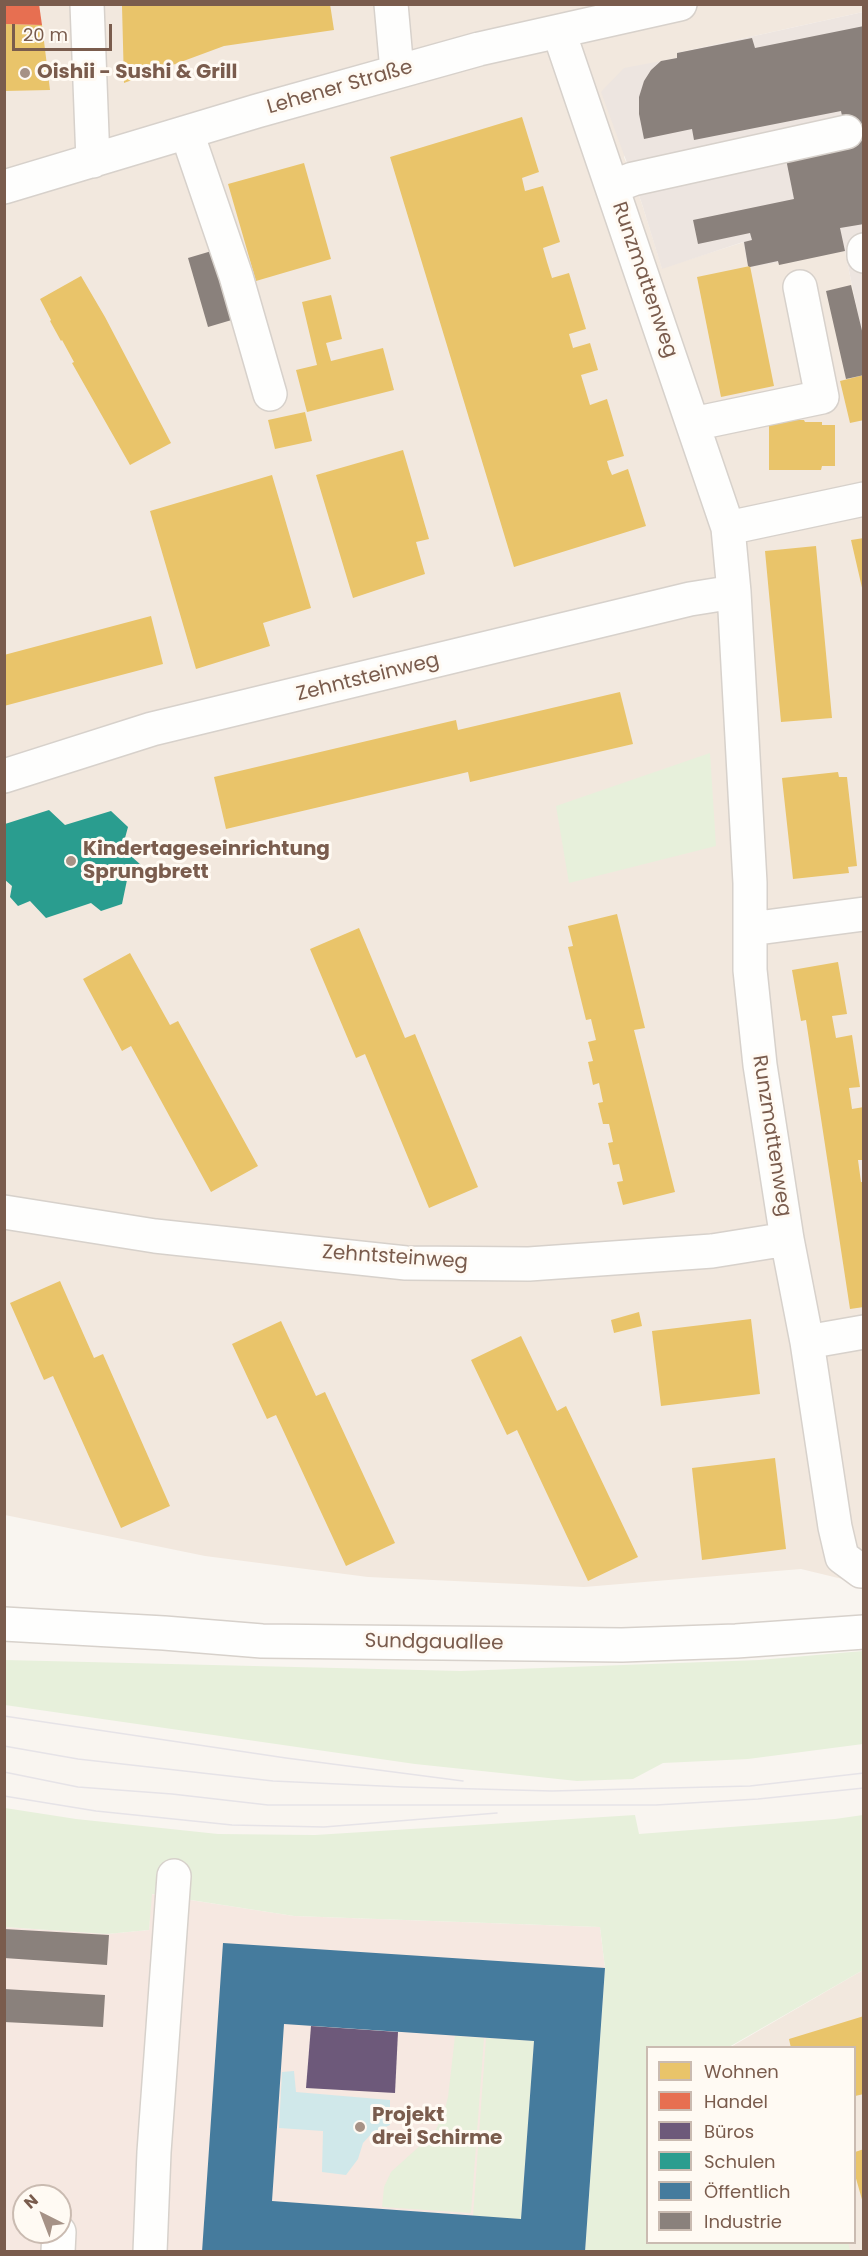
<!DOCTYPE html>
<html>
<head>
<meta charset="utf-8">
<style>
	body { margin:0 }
	#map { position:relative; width:868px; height:2256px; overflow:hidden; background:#f9f5f0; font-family:Poppins,sans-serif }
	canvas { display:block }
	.frame { position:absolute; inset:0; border:6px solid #7a5c4d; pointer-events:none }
	.legend { position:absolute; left:646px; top:2046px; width:210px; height:198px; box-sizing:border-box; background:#fffaf3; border:2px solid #cabbb1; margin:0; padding:8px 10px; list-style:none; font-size:18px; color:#7a5c4d }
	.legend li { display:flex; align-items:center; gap:12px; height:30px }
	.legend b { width:30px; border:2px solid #cabbb1 }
	.north { position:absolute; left:12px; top:2184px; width:60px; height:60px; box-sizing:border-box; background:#fffaf3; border:2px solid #cabbb1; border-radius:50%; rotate:318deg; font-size:16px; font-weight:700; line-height:24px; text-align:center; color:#7a5c4d }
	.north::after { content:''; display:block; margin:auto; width:21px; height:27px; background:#a69286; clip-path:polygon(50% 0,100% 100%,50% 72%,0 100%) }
	.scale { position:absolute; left:12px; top:24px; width:100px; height:27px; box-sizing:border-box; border:3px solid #7a5c4d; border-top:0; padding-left:8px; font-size:18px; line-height:21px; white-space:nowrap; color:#7a5c4d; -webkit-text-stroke:4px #fffaf3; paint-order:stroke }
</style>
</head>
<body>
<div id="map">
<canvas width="868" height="2256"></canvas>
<div class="frame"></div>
<ul class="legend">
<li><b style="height:16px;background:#e9c46a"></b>Wohnen</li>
<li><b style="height:16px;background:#e76f51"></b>Handel</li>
<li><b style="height:16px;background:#6d597a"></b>Büros</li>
<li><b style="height:16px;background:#2a9d8f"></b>Schulen</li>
<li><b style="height:16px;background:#457b9d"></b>Öffentlich</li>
<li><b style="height:16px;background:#8a817c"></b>Industrie</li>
</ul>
<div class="north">N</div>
<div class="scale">20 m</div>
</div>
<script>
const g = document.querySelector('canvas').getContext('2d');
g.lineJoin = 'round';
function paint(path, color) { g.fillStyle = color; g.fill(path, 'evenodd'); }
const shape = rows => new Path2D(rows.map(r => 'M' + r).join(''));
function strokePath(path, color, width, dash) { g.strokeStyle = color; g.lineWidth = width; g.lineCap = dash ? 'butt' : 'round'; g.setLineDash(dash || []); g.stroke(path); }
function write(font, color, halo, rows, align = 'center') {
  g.font = font + ' Poppins,sans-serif'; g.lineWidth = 6; g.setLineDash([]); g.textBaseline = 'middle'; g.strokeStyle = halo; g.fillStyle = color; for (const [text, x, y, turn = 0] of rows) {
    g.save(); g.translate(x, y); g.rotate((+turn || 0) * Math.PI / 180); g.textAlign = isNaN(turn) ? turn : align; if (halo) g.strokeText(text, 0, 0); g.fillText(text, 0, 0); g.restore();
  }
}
paint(shape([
	[4,5,863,5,863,12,677,53,677,58,624,157,642,204,662,268,744,242,748,266,751,266,845,251,863,339,863,1584,801,1569,584,1587,368,1577,205,1556,5,1515],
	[863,1970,863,2251,763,2251,760,2243,854,2242,854,2048,729,2048]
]), '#f2e8de');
paint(shape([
	[151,1894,294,1916,600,1927,605,1968,585,2251,5,2251,4,1927,107,1934,149,1930],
	[24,2196,60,2196,60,2232,24,2232]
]), '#f6e8e1');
paint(shape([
	[863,12,863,339,845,251,750,267,748,266,743,242,662,269,642,204,601,92,624,68,677,58,677,53]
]), '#ede5e0');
paint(shape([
	[710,753,716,846,569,883,556,806],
	[863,1651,863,1744,748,1759,663,1763,633,1779,577,1781,415,1764,5,1705,5,1660,461,1671,759,1660],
	[5,1808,76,1819,218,1834,315,1835,635,1815,639,1834,835,1819,863,1815,863,1970,729,2047,648,2048,648,2242,848,2242,850,2251,585,2251,605,1968,600,1927,294,1916,152,1894,149,1930,107,1934,5,1927],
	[455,2036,484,2038,471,2213,382,2207,384,2187,391,2172,434,2133,443,2116,448,2097],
	[486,2038,534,2041,521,2219,473,2216]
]), '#e7f0db');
paint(shape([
	[294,2071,296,2092,390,2100,390,2125,372,2133,363,2143,358,2159,346,2175,322,2172,323,2131,279,2128,282,2072]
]), '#d0e8ea');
paint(shape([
	[129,4,330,4,334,30,224,46,124,83,122,6],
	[4,24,42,25,50,90,4,91],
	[522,117,539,172,522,178,525,191,543,186,560,242,543,248,547,262,552,278,569,273,586,329,569,334,573,348,590,343,598,370,581,375,590,405,607,399,624,456,607,461,609,468,612,475,628,469,646,526,514,567,390,157],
	[304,163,331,259,256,281,228,184],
	[750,266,774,386,721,397,697,277],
	[81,276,105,317,171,443,130,465,72,363,74,362,62,340,61,341,50,321,51,320,40,299],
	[331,295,342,339,326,343,331,361,383,348,394,390,307,412,296,370,317,365,302,302],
	[864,375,864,420,850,423,840,381],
	[305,412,312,441,275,449,268,420],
	[788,420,804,420,805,422,822,422,822,425,835,425,835,466,822,466,821,470,769,470,769,421,788,422],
	[403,450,429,539,416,542,425,574,353,598,316,475],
	[272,475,311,608,263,623,270,646,196,669,150,511],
	[864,538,864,592,863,592,851,540],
	[816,546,832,718,781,722,765,551],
	[151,616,163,664,4,706,4,655],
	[620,692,633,744,470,782,468,772,226,829,214,777,456,720,458,730],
	[838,772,839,777,847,777,857,866,848,867,849,873,793,879,782,778],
	[617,914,645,1028,634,1030,675,1192,623,1205,617,1182,623,1181,619,1164,613,1165,608,1143,613,1142,609,1124,603,1124,598,1103,603,1102,599,1083,593,1085,588,1062,593,1061,588,1042,596,1040,591,1019,586,1020,568,947,573,946,568,926],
	[359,928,405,1038,415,1034,478,1187,429,1208,365,1054,356,1058,310,949],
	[130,953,170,1025,178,1021,258,1166,211,1192,131,1046,122,1051,83,979],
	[838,962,847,1014,832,1016,836,1038,852,1035,860,1087,849,1088,852,1109,864,1107,864,1160,858,1160,861,1182,864,1182,864,1307,850,1309,806,1020,801,1021,792,970],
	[60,1281,94,1358,103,1354,170,1506,121,1528,53,1376,44,1380,10,1303],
	[639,1312,642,1326,614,1333,611,1320],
	[751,1319,760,1394,661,1406,652,1331],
	[281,1321,316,1396,325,1392,395,1543,346,1566,276,1415,267,1419,232,1344],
	[521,1336,557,1411,566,1406,638,1557,588,1581,517,1430,507,1435,471,1360],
	[775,1458,786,1549,702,1560,692,1468],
	[864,2016,864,2094,855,2096,855,2048,791,2048,789,2039],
	[864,2149,864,2203,863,2203,855,2175,855,2152]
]), '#e9c46a');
paint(shape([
	[4,4,39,4,42,25,4,24]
]), '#e76f51');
paint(shape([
	[311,2026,398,2032,395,2093,306,2088]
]), '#6d597a');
paint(shape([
	[49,810,65,825,111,811,128,827,125,838,135,847,132,857,141,865,139,877,127,880,122,904,101,911,91,903,46,918,30,901,18,906,10,897,12,886,4,879,6,869,5,824]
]), '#2a9d8f');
paint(shape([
	[223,1943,605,1968,585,2252,202,2252],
	[284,2024,534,2041,521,2219,272,2201]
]), '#457b9d');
paint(shape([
	[864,26,864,224,840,228,845,251,779,265,778,261,750,267,748,266,744,242,752,240,750,233,698,244,693,220,794,199,785,154,828,152,849,149,841,111,694,140,692,129,644,139,639,114,639,97,644,81,651,70,661,61,677,58,677,53,752,38,755,48],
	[215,250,235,319,208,327,188,258],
	[851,285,864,339,864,375,846,379,826,291],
	[4,1929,109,1935,107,1965,4,1958],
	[4,1989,105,1995,103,2027,4,2022]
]), '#8a817c');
const minor = shape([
	[87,4,93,161],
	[391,4,397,71],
	[559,32,728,528,734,592,750,883,750,970,760,1065,787,1239,807,1342,835,1527,842,1557,861,1571,864,1571],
	[187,133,236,276,270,394],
	[4,187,257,111,479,49,680,4],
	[612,187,633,179,846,132],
	[864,250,864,256],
	[693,424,822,397,800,287],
	[728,528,864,499],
	[4,776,152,729,690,599,734,592],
	[750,929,864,914],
	[4,1212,155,1236,406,1263,529,1264,712,1251,787,1239],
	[807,1342,864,1332],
	[4,1624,164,1633,262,1641,622,1645,736,1641,864,1632],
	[58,2252,59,2232],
	[150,2252,154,2152,174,1876]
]);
strokePath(minor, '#d7d1cb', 36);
strokePath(minor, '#fefefd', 33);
strokePath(shape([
	[4,1716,286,1758,463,1781],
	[4,1746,78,1759,273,1781,403,1787,552,1791,750,1786,864,1773],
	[4,1772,78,1787,172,1794,268,1805,656,1805,758,1799,864,1788],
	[4,1796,96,1811,232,1825,324,1827,497,1813]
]), '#e6e3e7', 1.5);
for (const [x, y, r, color] of [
	[25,73,6,"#a69286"],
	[71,861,6,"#a69286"],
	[360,2127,6,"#a69286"]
]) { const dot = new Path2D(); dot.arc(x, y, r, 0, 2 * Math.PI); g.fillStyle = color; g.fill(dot); strokePath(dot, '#fffaf3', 2); }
write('bold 20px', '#7a5c4d', '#fffaf3', [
	["Oishii - Sushi & Grill",37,73],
	["Kindertageseinrichtung",83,850],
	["Sprungbrett",83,873],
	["Projekt",372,2116],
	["drei Schirme",372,2139]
], 'left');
write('20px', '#7a5c4d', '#fffaf3', [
	["Lehener Straße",340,88,-16],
	["Runzmattenweg",644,280,71],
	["Zehntsteinweg",368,678,-14],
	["Runzmattenweg",771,1136,81],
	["Zehntsteinweg",395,1258,4],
	["Sundgauallee",434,1643,1]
]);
</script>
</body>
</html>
